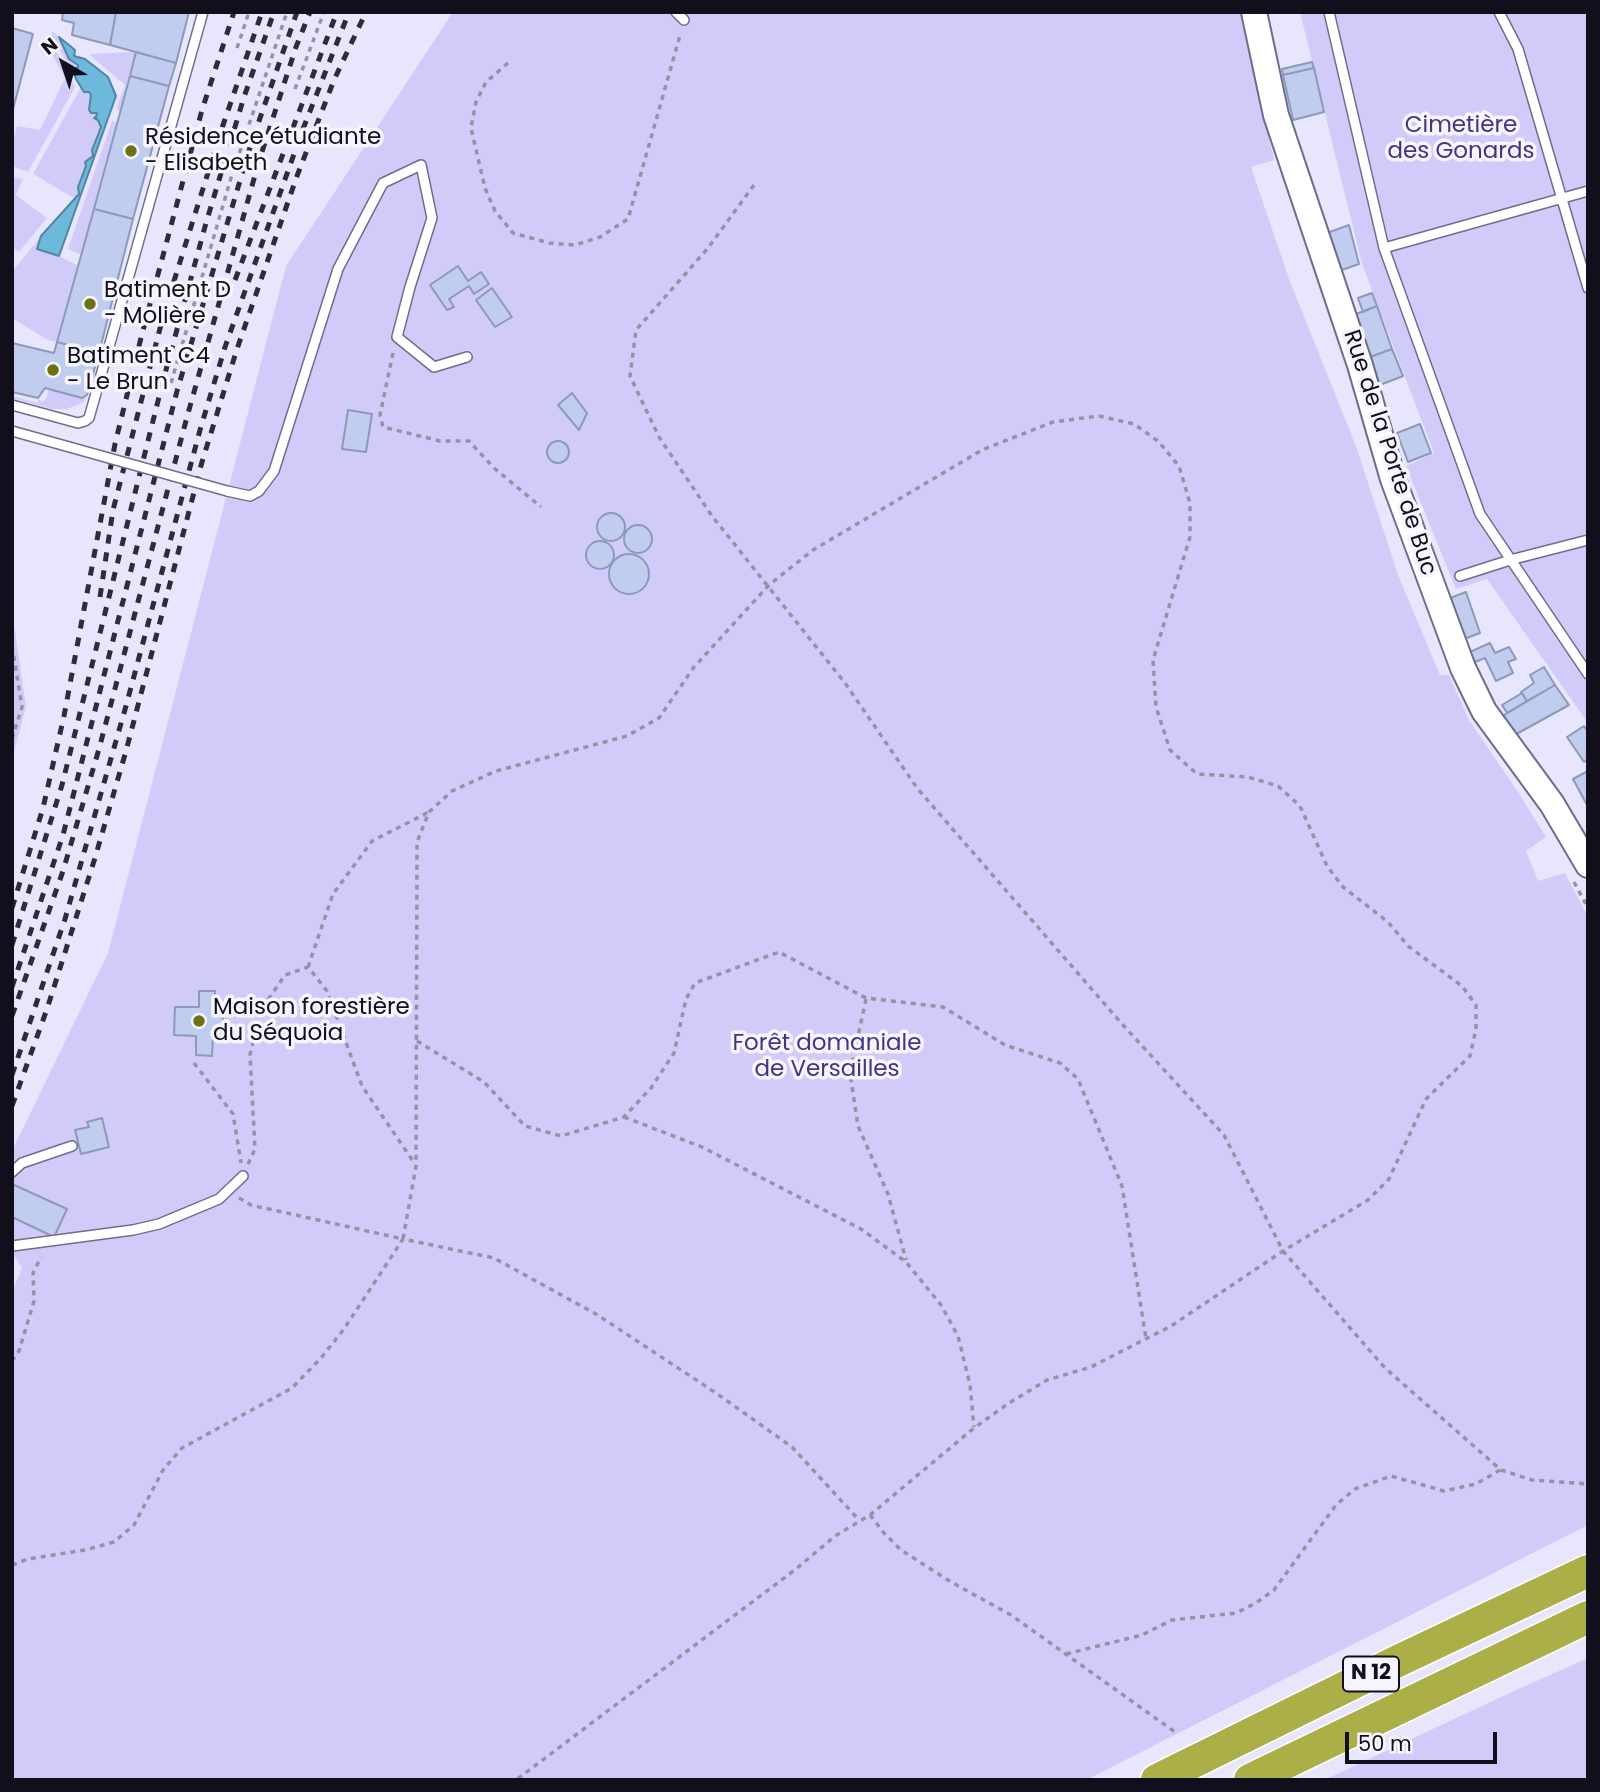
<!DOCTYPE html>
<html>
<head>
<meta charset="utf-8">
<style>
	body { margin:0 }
	#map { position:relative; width:1600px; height:1792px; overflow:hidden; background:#e8e6fc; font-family:Poppins,sans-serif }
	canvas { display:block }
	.frame { position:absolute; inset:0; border:14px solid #110f1c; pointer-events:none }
	.north { position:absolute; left:28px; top:28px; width:70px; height:70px; -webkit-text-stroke:5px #f6f5fd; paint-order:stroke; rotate:321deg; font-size:19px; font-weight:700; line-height:28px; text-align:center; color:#110f1c }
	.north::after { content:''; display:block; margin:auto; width:24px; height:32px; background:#110f1c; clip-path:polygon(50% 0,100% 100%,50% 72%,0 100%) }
	.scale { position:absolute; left:1345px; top:1732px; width:152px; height:32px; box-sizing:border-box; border:4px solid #110f1c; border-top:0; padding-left:9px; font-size:21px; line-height:24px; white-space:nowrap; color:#110f1c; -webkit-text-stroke:5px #f6f5fd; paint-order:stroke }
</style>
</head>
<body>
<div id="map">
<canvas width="1600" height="1792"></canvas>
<div class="frame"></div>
<div class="north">N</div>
<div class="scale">50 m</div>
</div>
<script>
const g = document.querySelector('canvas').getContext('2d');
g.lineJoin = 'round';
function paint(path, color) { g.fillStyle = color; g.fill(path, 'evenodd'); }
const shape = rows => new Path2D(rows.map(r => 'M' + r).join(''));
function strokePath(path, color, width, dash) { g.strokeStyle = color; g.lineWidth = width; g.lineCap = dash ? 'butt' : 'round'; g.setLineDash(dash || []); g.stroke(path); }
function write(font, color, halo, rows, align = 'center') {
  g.font = font + ' Poppins,sans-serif'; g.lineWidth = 7; g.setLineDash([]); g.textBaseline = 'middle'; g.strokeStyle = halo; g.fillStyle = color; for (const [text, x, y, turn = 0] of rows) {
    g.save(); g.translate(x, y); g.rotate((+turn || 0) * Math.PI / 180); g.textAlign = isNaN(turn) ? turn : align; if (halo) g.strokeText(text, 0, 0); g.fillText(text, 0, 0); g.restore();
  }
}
paint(shape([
	[453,12,1240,12,1274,160,1251,167,1289,279,1356,446,1398,575,1440,675,1449,675,1469,720,1518,792,1546,837,1526,851,1538,881,1565,873,1588,917,1588,1525,1086,1780,12,1780,12,1292,22,1268,12,1252,12,1151,108,953,286,266],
	[1300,12,1588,12,1588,723,1487,579,1456,589,1406,466,1434,453,1362,264],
	[52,31,59,37,69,55,78,64,78,67,73,69,77,83,53,37,51,41,75,87,28,172,12,166,13,141,17,126,40,130,65,78,48,47,45,47,47,41,44,38,50,39],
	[136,52,120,113,117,107,125,85,89,54],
	[81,87,84,92,89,92,92,95,90,108,97,114,101,127,96,134,93,156,87,162,78,187,80,192,74,198,33,174],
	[112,121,117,122,82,255,68,249],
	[12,177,23,179,16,195,47,218,19,252,12,247],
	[41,236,38,249,57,255,79,266,57,342,46,339,12,318,12,272],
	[49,389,82,398,87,395,84,402,67,409,53,409,12,398,12,396,38,403,38,398,42,402,46,399],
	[12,610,26,707,12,759],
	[1588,1658,1588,1780,1324,1780,1512,1692]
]), '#d0cbf9');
const water = shape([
	[59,37,75,50,74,56,85,59,108,77,116,96,59,256,37,249,41,236,79,194,78,187,86,166,85,162,93,156,92,150,101,127,98,120,94,118,96,117,97,113,91,113,89,110,91,95,89,92,84,92,76,79,73,68,78,68,78,65,69,59,59,37]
]);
paint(water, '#6cb9dc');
strokePath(water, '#5186a2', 2);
const building = shape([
	[63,12,116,12,110,45,72,35,74,23,62,20,63,12],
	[116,12,189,12,176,63,110,45,116,12],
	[12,28,33,34,12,113,12,28],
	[136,52,176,63,169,86,130,76,136,52],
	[1312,62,1314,68,1283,75,1282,69,1312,62],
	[1314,68,1324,112,1293,120,1283,75,1314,68],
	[130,76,169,86,133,219,94,209,130,76],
	[94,209,133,219,99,353,57,342,94,209],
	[1349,225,1359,264,1339,271,1327,233,1349,225],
	[458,266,468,281,481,272,489,284,474,294,469,286,449,299,454,307,447,310,430,285,458,266],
	[492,288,512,317,495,327,476,300,492,288],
	[1372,293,1377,306,1363,312,1358,298,1372,293],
	[1377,306,1392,349,1370,357,1356,314,1377,306],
	[57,342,99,353,87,395,82,398,45,388,38,398,12,392,12,343,54,353,57,342],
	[1392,349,1403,376,1380,385,1370,357,1392,349],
	[572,393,587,413,579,430,558,405,572,393],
	[348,410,372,414,366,452,342,449,348,410],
	[1420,424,1431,453,1408,462,1397,433,1420,424],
	'547 452a11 11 0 1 1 22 0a11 11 0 1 1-22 0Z',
	'597 527a14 14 0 1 1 28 0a14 14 0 1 1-28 0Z',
	'624 539a14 14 0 1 1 28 0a14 14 0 1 1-28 0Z',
	'586 555a14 14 0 1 1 28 0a14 14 0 1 1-28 0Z',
	'609 574a20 20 0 1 1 40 0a20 20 0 1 1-40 0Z',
	[1466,592,1480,633,1464,639,1450,598,1466,592],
	[1490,643,1495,653,1509,647,1516,659,1508,662,1513,673,1496,681,1485,658,1475,662,1470,652,1490,643],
	[1544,667,1555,685,1527,701,1521,692,1534,683,1530,675,1544,667],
	[1555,685,1569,705,1511,737,1499,718,1555,685],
	[1522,693,1527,701,1507,713,1502,705,1522,693],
	[1584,726,1588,732,1588,759,1584,762,1567,737,1584,726],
	[1588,771,1588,805,1587,805,1573,779,1588,771],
	[199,991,215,991,215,1007,223,1007,223,1036,213,1036,212,1056,196,1055,196,1036,174,1035,175,1007,199,1007,199,991],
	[102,1118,109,1147,81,1154,75,1130,89,1127,87,1122,102,1118],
	[12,1184,67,1209,54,1237,12,1217,12,1184]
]);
paint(building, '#c0cdef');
strokePath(building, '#8d99b9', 2);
const lane = shape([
	[676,12,684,20],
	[1329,12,1384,248,1480,514,1588,674],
	[1499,12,1518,49,1588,288],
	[1384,248,1588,191],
	[12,405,78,423,85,421,89,418,203,12],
	[227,491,250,496,259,491,274,471,338,269,383,183,421,165,432,218,410,287,397,337,434,367,467,357],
	[1460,576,1510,560,1588,540],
	[12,1172,22,1163,72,1146],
	[12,1246,133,1230,159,1224,219,1199,243,1176]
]);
const secondary = shape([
	[1254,12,1276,115,1360,365,1393,479,1463,668,1484,711,1552,804,1588,865]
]);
const highway = shape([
	[1157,1780,1400,1660,1588,1571],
	[1250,1780,1588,1617]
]);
strokePath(lane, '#706c8d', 12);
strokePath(secondary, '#706c8d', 28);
strokePath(highway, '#fff', 35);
strokePath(shape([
	[237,48,249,12],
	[508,63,486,82,476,102,471,128,485,188,495,211,513,233,549,243,575,245,600,237,628,219,681,32],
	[295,89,324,12],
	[754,185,708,248,636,330,630,376,659,437,712,516,845,683,917,788,1122,1024,1224,1135,1283,1251,1385,1368,1501,1470,1532,1480,1588,1484],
	[393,353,380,415,383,427,440,441,469,441,494,468,541,507],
	[171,383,231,178,287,12],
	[12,646,22,707,12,739],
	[1574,882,1588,908],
	[308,967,333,894,372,841,429,812],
	[866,999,850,1073,858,1126,888,1194,906,1260],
	[417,1041,484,1082,525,1126,561,1136,624,1117,651,1088,674,1053,686,999,695,983,779,952,866,998,943,1007,1005,1045,1060,1063,1078,1079,1122,1186,1146,1339],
	[194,1063,233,1114,241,1163],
	[624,1117,702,1147,861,1229,906,1262,941,1305,958,1336,970,1385,974,1427],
	[248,1164,255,1149,250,1055,261,1010,285,975,308,967,327,991,362,1086,415,1164],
	[239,1198,251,1205,403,1239,416,1166,417,842,429,812,452,791,496,771,627,736,659,718,694,667,769,585,813,550,982,450,1053,422,1099,416,1134,424,1158,441,1179,466,1190,503,1190,537,1153,660,1156,707,1170,750,1197,774,1248,777,1278,786,1300,806,1327,866,1343,887,1388,922,1408,946,1462,986,1476,1005,1476,1029,1470,1056,1426,1099,1389,1179,1368,1200,1283,1251,1171,1326,1091,1367,1047,1380,1009,1403,974,1428,870,1515,835,1536,796,1569,516,1780],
	[12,1361,19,1351,34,1301,33,1273,41,1257],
	[870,1515,884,1533,901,1550,951,1582,1011,1615,1175,1732],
	[12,1565,28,1559,85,1550,114,1542,134,1525,163,1470,182,1448,292,1388,321,1358,344,1329,403,1239,494,1258,596,1314,716,1393,792,1447,859,1520],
	[1066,1654,1142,1635,1172,1620,1236,1613,1256,1603,1274,1590,1336,1505,1355,1489,1391,1476,1444,1491,1476,1484,1500,1470]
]), '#9492a5', 3.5, [5, 5]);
strokePath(lane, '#fff', 9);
strokePath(secondary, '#fff', 24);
strokePath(highway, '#acae48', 32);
strokePath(shape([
	[235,280,337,12],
	[100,597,113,510,164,313,222,128,262,12],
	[12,908,43,808,64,716,115,444,142,334,202,110,234,12],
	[12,945,62,785,163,381,206,223,244,97,274,12],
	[12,987,63,835,177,391,251,144,297,12],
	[12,1016,63,871,99,749,187,417,259,161,296,47,310,12],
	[12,1075,65,919,126,706,200,430,225,347,303,129,349,12],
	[12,1106,47,1009,95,858,126,751,202,462,237,349,297,176,334,80,366,12]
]), '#2e2c3b', 5, [9, 9]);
const laneBridge = shape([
	[12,431,227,491]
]);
strokePath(laneBridge, '#706c8d', 12, []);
strokePath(laneBridge, '#fff', 9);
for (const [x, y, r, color] of [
	[131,151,7,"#707014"],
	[90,304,7,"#707014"],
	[53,370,7,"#707014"],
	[199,1021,7,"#707014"]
]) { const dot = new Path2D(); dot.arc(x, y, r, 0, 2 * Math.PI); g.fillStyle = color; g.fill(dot); strokePath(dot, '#f6f5fd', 2.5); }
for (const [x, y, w] of [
	[1371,1674,56]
]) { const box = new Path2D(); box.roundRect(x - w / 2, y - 17.5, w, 35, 5); g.fillStyle = '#f6f5fd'; g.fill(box); strokePath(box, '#110f1c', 2); }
write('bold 21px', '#110f1c', null, [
	["N 12",1371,1674]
]);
write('23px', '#45347f', '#f6f5fd', [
	["Cimetière",1461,126],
	["des Gonards",1461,152],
	["Forêt domaniale",827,1044],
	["de Versailles",827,1070]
]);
write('23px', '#110f1c', '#f6f5fd', [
	["Résidence étudiante",145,138],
	["- Elisabeth",145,164],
	["Batiment D",104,291],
	["- Molière",104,317],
	["Batiment C4",67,357],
	["- Le Brun",67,383],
	["Maison forestière",213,1008],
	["du Séquoia",213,1034]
], 'left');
write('23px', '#110f1c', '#f6f5fd', [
	["Rue de la Porte de Buc",1389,453,72]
]);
</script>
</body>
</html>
